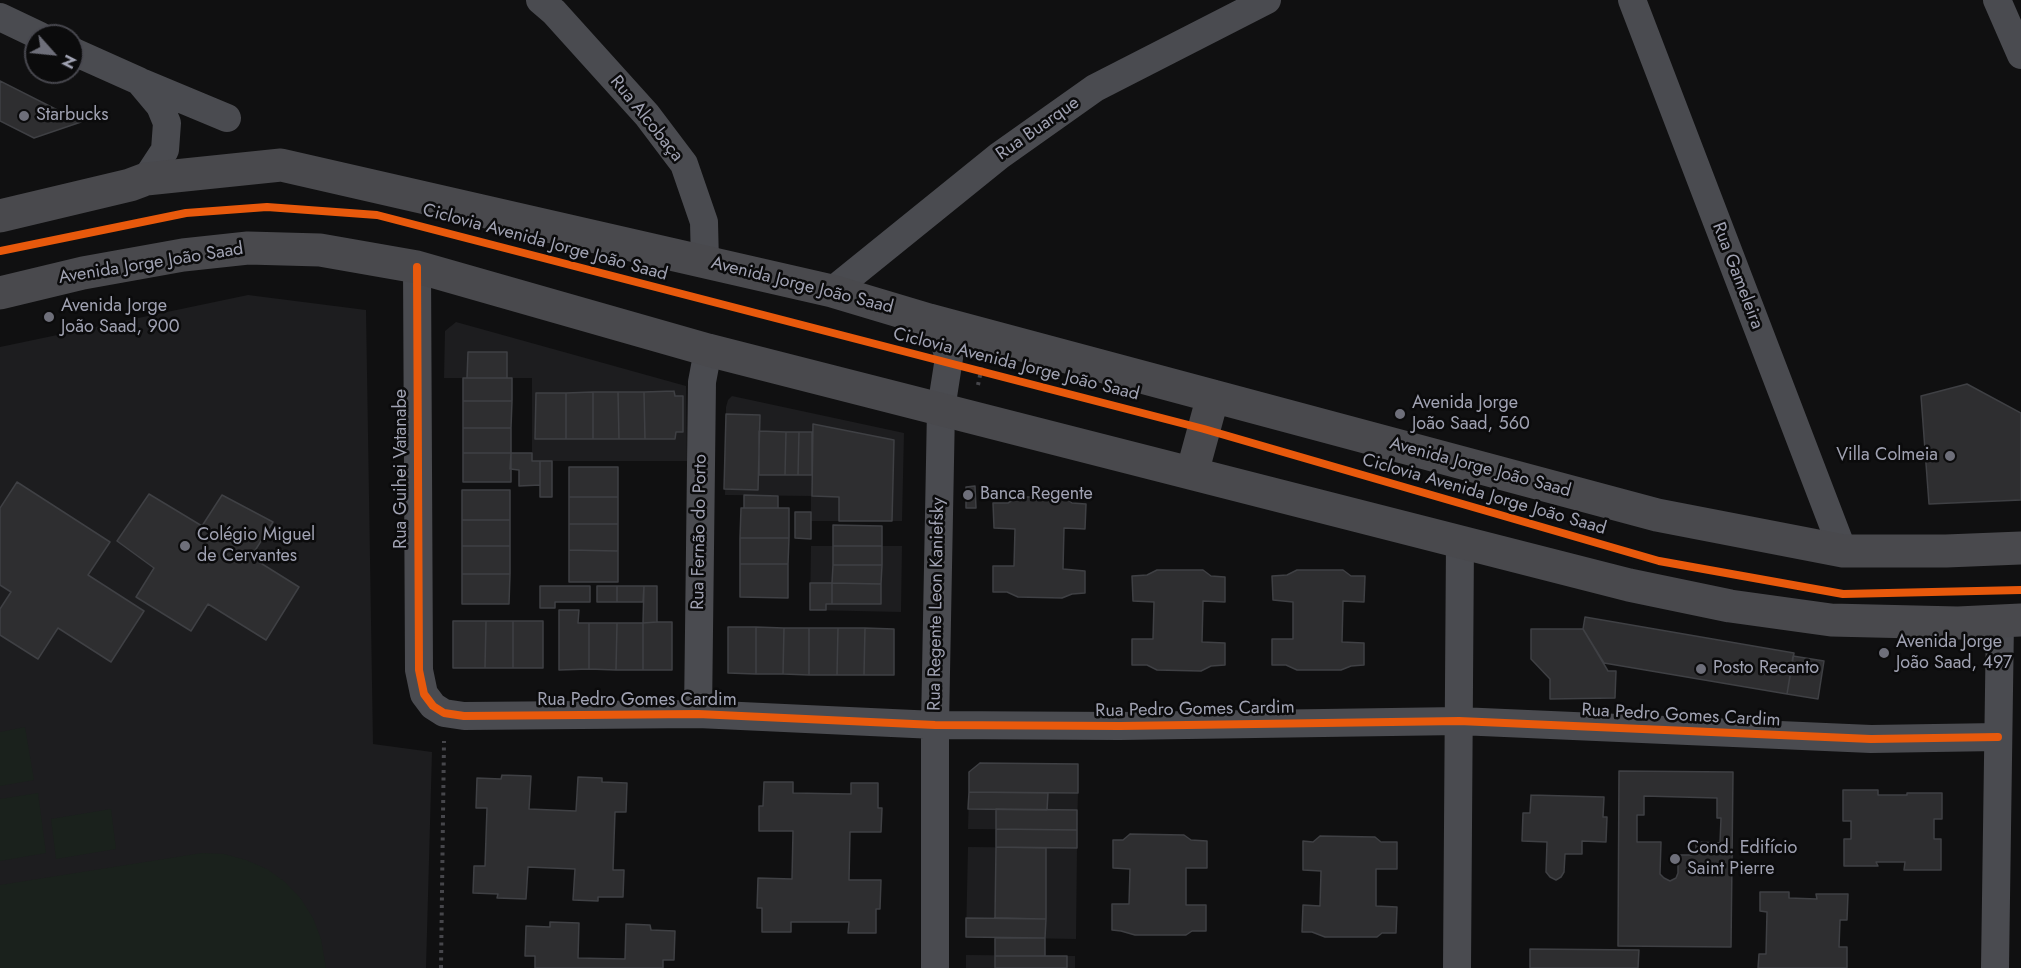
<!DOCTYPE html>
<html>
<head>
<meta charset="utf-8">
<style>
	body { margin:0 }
	#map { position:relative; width:2021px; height:968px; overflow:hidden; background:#101011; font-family:Jost,sans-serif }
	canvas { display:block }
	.north { position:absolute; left:24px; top:24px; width:60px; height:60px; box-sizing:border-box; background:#0b0b0c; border:2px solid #47474e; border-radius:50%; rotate:117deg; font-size:16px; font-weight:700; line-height:24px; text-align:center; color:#a0a2b2 }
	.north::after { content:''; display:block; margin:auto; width:21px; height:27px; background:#6e6f7a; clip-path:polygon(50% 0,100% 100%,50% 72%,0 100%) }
</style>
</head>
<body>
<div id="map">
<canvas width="2021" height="968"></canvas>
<div class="north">N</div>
</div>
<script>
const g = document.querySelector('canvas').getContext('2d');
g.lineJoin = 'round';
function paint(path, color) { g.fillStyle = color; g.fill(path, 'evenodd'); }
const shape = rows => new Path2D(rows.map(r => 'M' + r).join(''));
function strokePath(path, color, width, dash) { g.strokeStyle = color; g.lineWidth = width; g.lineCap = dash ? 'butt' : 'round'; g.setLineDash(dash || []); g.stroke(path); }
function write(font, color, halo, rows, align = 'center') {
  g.font = font + ' Jost,sans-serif'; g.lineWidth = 5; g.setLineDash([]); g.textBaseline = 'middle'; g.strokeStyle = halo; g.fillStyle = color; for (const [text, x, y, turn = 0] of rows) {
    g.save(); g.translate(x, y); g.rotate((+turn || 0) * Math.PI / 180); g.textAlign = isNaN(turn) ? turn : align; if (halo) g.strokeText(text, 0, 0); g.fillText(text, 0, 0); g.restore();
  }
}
paint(shape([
	[248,295,366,310,373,744,432,752,426,968,0,968,0,347],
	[456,322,686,386,687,461,532,461,532,378,444,378,445,331],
	[732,396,904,433,902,521,811,521,811,496,725,495,726,407,728,400],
	[811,546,902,546,901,612,810,610],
	[969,792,1078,793,1077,830,968,829],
	[968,847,1077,848,1076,939,966,937],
	[966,955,1075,956,1075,968,966,968]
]), '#1d1d1f');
paint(shape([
	[25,727,34,780,0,786,0,732],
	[38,793,46,853,0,861,0,799],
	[111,809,116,849,56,859,51,819],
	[202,853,224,854,246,860,267,869,285,882,301,899,313,918,321,939,326,968,0,968,0,885]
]), '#1a211c');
const building = shape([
	[0,81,81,122,34,138,0,121,0,81],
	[468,352,507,352,507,378,467,378,468,352],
	[463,378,512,378,512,401,463,401,463,378],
	[1967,384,2021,413,2021,500,1929,504,1921,396,1967,384],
	[674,391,675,396,683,396,683,432,676,432,675,439,645,439,644,392,674,391],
	[593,392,593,439,566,439,566,393,593,392],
	[593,392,618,392,619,439,593,439,593,392],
	[618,392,644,392,645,439,619,439,618,392],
	[536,393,566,393,566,439,535,439,536,393],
	[463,401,512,401,511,428,463,428,463,401],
	[726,414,760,415,758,490,724,489,726,414],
	[813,424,894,440,892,521,839,521,839,497,812,496,813,424],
	[463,428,511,428,511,453,463,453,463,428],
	[759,431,786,432,785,475,759,475,759,431],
	[786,432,799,432,798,475,785,475,786,432],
	[799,432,812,432,812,475,798,475,799,432],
	[463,453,511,453,511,482,463,482,463,453],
	[511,453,532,453,532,461,540,461,540,485,519,486,519,470,510,469,511,453],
	[540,461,552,461,552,497,540,497,540,461],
	[569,467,618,467,618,497,569,497,569,467],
	[17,482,110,542,88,575,144,611,111,662,58,628,38,659,0,635,0,609,11,592,0,585,0,508,17,482],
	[975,486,976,508,966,508,966,487,975,486],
	[462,490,510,490,510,520,462,520,462,490],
	[149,494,202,526,222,495,273,522,251,557,299,587,266,640,208,604,191,631,136,597,154,568,117,541,149,494],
	[744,495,778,496,778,508,744,508,744,495],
	[569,497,618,497,618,524,569,524,569,497],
	[1018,497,1064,497,1072,503,1086,504,1085,529,1064,528,1063,569,1085,571,1085,593,1072,594,1062,598,1018,597,1007,592,993,592,993,566,1014,566,1015,529,994,528,993,503,1008,503,1018,497],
	[741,508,789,508,789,538,740,538,741,508],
	[795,512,811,512,811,539,795,538,795,512],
	[462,520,510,520,510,546,462,546,462,520],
	[569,524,618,524,618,551,569,550,569,524],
	[833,525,882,526,882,546,833,546,833,525],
	[740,538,789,538,788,564,740,564,740,538],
	[462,546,510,546,510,574,462,574,462,546],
	[833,546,882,546,882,565,833,565,833,546],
	[569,550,618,551,618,582,569,582,569,550],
	[740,564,788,564,788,598,740,597,740,564],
	[833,565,882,565,881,584,832,583,833,565],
	[1157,570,1203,570,1211,576,1225,577,1225,602,1203,601,1202,642,1225,643,1225,665,1211,666,1201,671,1157,670,1147,665,1132,665,1132,639,1153,639,1154,602,1133,601,1132,576,1147,575,1157,570],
	[1297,570,1343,570,1351,576,1365,576,1364,602,1343,601,1342,642,1364,643,1364,665,1351,666,1341,670,1297,670,1286,665,1272,665,1272,639,1293,639,1293,602,1273,600,1272,576,1287,575,1297,570],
	[462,574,510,574,509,604,462,604,462,574],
	[810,583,832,583,832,604,826,604,826,610,810,610,810,583],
	[832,583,881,584,881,604,832,604,832,583],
	[540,586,590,586,590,602,555,602,555,608,540,608,540,586],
	[597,586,617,586,617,602,597,602,597,586],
	[617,586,644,586,643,602,617,602,617,586],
	[644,586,657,586,657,622,643,623,644,586],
	[559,610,579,610,578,623,589,623,589,669,559,670,559,610],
	[1585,617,1794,653,1787,694,1604,663,1583,629,1585,617],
	[453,621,486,621,485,668,453,668,453,621],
	[486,621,513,621,513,668,485,668,486,621],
	[513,621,543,621,543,668,513,668,513,621],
	[657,622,672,622,672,670,643,670,643,623,657,622],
	[589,623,617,623,616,670,589,669,589,623],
	[617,623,643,623,643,670,616,670,617,623],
	[728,627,756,627,756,674,728,673,728,627],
	[756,627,784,628,783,674,756,674,756,627],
	[784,628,809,628,809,675,783,674,784,628],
	[809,628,838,628,837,675,809,675,809,628],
	[838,628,865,628,864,675,837,675,838,628],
	[865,628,894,629,894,675,864,675,865,628],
	[1531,629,1583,629,1608,671,1616,671,1615,698,1550,699,1550,679,1531,659,1531,629],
	[1793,656,1824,661,1818,699,1787,694,1793,656],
	[980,763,1078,764,1078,793,969,792,969,772,980,763],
	[1619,771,1733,772,1731,947,1618,946,1619,771],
	[502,775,531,776,529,809,576,811,578,777,602,778,602,782,627,783,626,812,615,812,613,870,624,870,623,897,598,897,598,901,573,900,575,869,528,867,526,899,497,898,498,894,473,893,474,866,485,866,487,808,476,808,477,778,501,779,502,775],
	[764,782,793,782,793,793,851,794,851,783,878,783,878,808,882,808,881,832,850,832,849,880,881,880,880,909,876,909,876,933,848,933,849,922,791,922,791,932,762,932,762,908,757,908,758,878,792,879,793,831,759,831,759,806,763,806,764,782],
	[1843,790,1878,790,1878,795,1907,795,1907,793,1942,793,1942,819,1934,819,1934,839,1941,839,1941,870,1904,870,1905,862,1876,862,1878,866,1844,866,1844,839,1851,839,1851,821,1843,821,1843,790],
	[969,792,1048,793,1047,810,968,809,969,792],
	[1531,795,1604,797,1603,817,1607,817,1606,842,1582,841,1582,854,1565,854,1564,872,1561,877,1556,880,1550,877,1546,872,1547,842,1522,841,1523,813,1530,813,1531,795],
	[1644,796,1717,798,1717,818,1721,818,1720,843,1696,842,1696,855,1678,855,1678,873,1676,878,1670,881,1664,878,1660,874,1661,842,1637,842,1637,815,1644,815,1644,796],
	[996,809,1077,810,1077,830,996,829,996,809],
	[996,829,1077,830,1077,848,996,847,996,829],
	[1130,834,1184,835,1191,840,1207,841,1207,868,1186,868,1186,905,1206,905,1206,931,1192,931,1186,935,1135,935,1121,931,1112,930,1112,904,1129,904,1130,869,1113,868,1113,840,1123,840,1130,834],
	[1320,836,1375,837,1381,842,1397,842,1397,869,1376,869,1376,906,1397,907,1396,933,1382,933,1377,937,1325,937,1312,932,1302,932,1303,905,1320,906,1321,871,1303,870,1303,841,1313,842,1320,836],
	[996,847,1046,848,1046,919,995,918,996,847],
	[1760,892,1789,892,1789,898,1817,899,1816,894,1848,894,1847,920,1840,920,1839,947,1847,947,1847,968,1758,968,1759,954,1766,954,1767,912,1760,911,1760,892],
	[966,918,1046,919,1045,938,966,937,966,918],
	[550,922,579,923,578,958,625,959,626,924,650,925,651,930,675,931,674,960,663,960,663,968,535,968,535,956,525,956,526,926,550,927,550,922],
	[995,938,1045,938,1045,956,995,956,995,938],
	[1530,949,1639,950,1638,968,1530,968,1530,949],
	[995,956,1067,956,1067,968,995,968,995,956]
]);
paint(building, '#2e2e30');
strokePath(building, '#3f4044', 1.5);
strokePath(shape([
	[978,385,982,366],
	[441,968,444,741]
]), '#46464b', 4, [3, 4.5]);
strokePath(shape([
	[540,0,554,12,647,115,684,164,704,222,705,262],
	[1632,0,1843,551],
	[1997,0,2021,55],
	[0,17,40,36],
	[72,51,139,81,160,106,167,123,165,150,146,179],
	[143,83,227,118],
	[417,267,419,670,424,694,433,706,444,713,464,716,698,714,935,725,1120,726,1459,721,1871,739,1998,737],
	[832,291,999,156,1095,88,1267,0],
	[929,320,943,338,949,358,941,409,935,725,935,968],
	[698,714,702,382,708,350],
	[1457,968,1460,542],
	[1995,968,2000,621]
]), '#4a4b50', 28);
strokePath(shape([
	[0,216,130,185,146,179,281,165,832,291,929,320,1657,515,1843,551,1946,551,2021,548],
	[0,293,83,273,183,255,248,248,320,250,417,267,708,350,1629,585,1730,606,1831,620,1958,623,2021,620],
	[1192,473,1213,396]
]), '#49494d', 33);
strokePath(shape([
	[0,251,186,213,267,207,377,215,1204,429,1659,561,1843,594,2021,590],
	[417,267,419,670,424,694,433,706,444,713,464,716,698,714,935,725,1120,726,1459,721,1871,739,1998,737]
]), '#e8590c', 8);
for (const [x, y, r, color] of [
	[24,116,6,"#6e6f7a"],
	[49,317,6,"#6e6f7a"],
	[1400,414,6,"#6e6f7a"],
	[1950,456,6,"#6e6f7a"],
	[968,495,6,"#6e6f7a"],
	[185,546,6,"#6e6f7a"],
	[1884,653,6,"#6e6f7a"],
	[1701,669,6,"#6e6f7a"],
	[1675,859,6,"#6e6f7a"]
]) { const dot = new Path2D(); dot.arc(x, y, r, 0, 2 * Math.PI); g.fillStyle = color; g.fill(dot); strokePath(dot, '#0b0b0c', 2); }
write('18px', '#a0a2b2', '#0b0b0c', [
	["Starbucks",36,116],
	["Avenida Jorge",61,307],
	["João Saad, 900",61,328],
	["Avenida Jorge",1412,404],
	["João Saad, 560",1412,425],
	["Villa Colmeia",1938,456,"right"],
	["Banca Regente",980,495],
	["Colégio Miguel",197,536],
	["de Cervantes",197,557],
	["Avenida Jorge",1896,643],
	["João Saad, 497",1896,664],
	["Posto Recanto",1713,669],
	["Cond. Edifício",1687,849],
	["Saint Pierre",1687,870]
], 'left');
write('18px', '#a0a2b2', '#0b0b0c', [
	["Rua Alcobaça",646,119,51],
	["Rua Buarque",1038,129,-35],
	["Ciclovia Avenida Jorge João Saad",545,243,15],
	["Avenida Jorge João Saad",151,264,-9],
	["Rua Gameleira",1737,276,69],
	["Avenida Jorge João Saad",802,286,14],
	["Ciclovia Avenida Jorge João Saad",1016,365,14],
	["Avenida Jorge João Saad",1480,468,15],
	["Rua Guihei Vatanabe",402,469,-90],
	["Ciclovia Avenida Jorge João Saad",1484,495,16],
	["Rua Fernão do Porto",700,532,-89],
	["Rua Regente Leon Kaniefsky",937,604,-89],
	["Rua Pedro Gomes Cardim",637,701],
	["Rua Pedro Gomes Cardim",1195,710,-1],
	["Rua Pedro Gomes Cardim",1681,716,3]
]);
</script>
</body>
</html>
